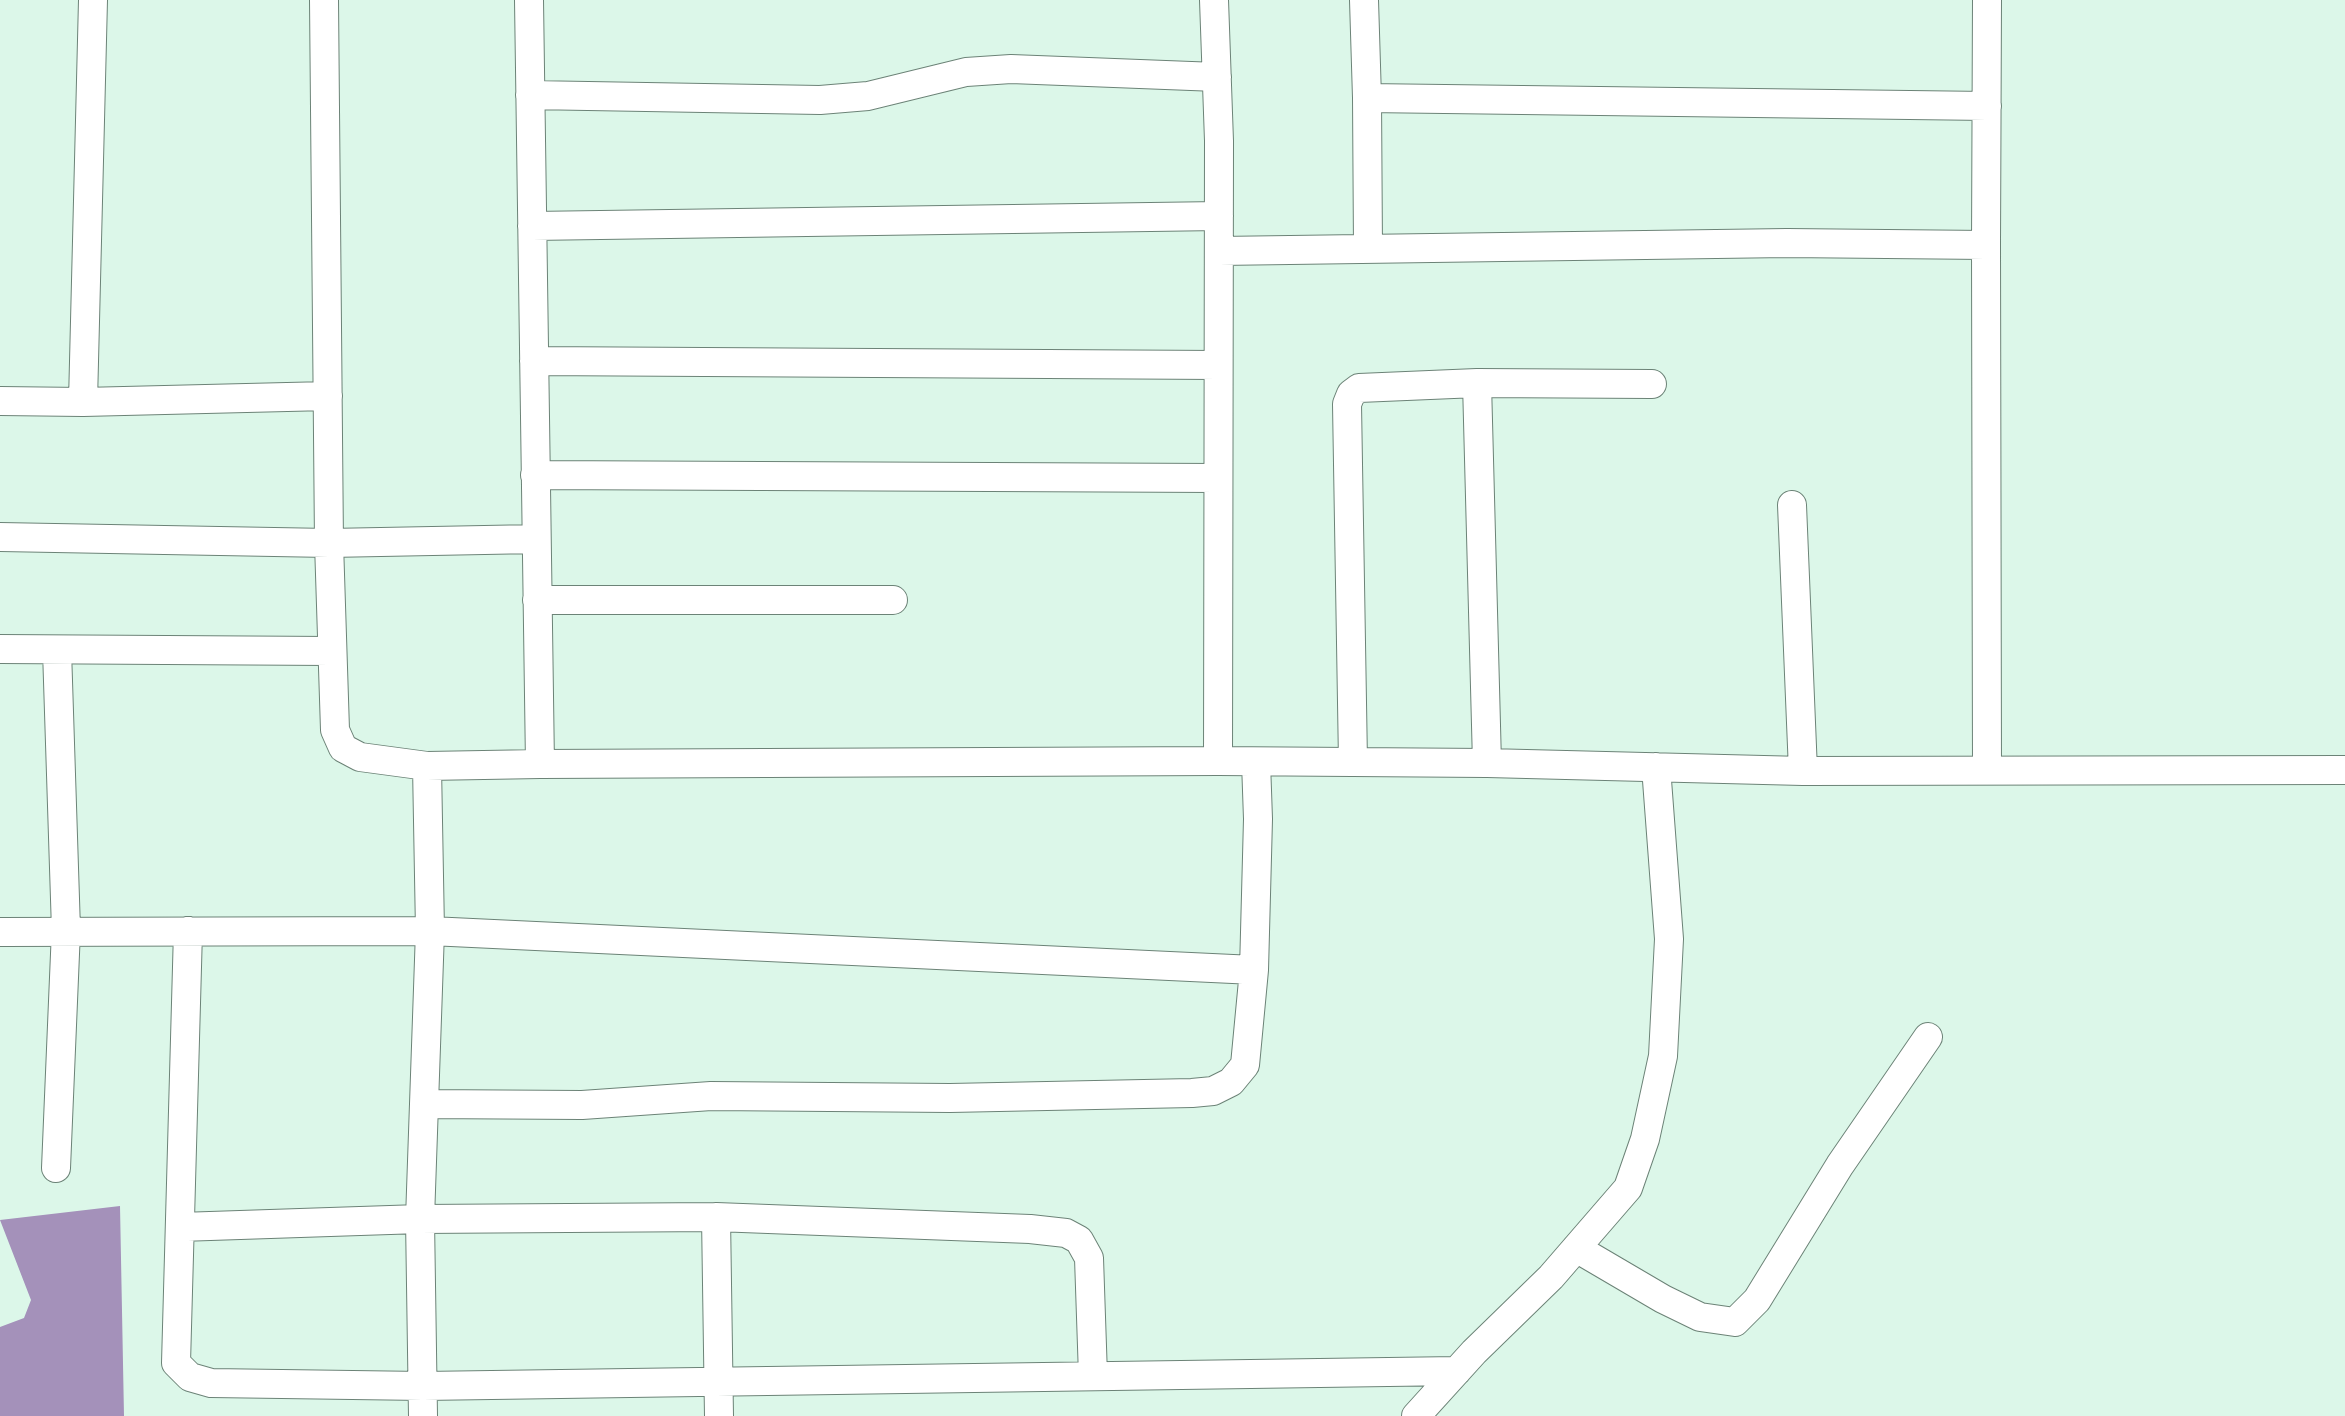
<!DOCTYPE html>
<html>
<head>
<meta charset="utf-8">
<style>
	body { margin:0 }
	canvas { display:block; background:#dcf7e9 }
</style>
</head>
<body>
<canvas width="2345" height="1416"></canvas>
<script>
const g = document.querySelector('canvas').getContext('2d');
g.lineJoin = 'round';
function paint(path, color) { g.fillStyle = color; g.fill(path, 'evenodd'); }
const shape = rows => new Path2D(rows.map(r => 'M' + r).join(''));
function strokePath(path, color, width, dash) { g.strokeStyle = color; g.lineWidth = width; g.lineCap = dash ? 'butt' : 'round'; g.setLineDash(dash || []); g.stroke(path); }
paint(shape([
	[120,1206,124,1416,0,1416,0,1327,24,1318,31,1300,0,1220]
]), '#a491ba');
const minor = shape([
	[324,0,329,543,335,730,343,748,360,757,427,766],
	[529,0,540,764],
	[1214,0,1219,141,1218,761],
	[1364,0,1367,98,1368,249],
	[530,95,820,100,868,96,966,72,1011,69,1217,77],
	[1367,98,1987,106],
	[532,226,1219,216],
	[1219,251,1787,243,1986,245],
	[534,361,1218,365],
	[1477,383,1487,763],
	[0,401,83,402,328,396],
	[83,402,93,0],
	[535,475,1217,478],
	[1792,505,1803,771],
	[0,537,329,543,536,539],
	[537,600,893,600],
	[0,649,331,651],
	[1353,762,1347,404,1351,394,1359,388,1477,383,1652,384],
	[1987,770,1986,245,1987,0],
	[188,931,176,1363,190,1377,211,1383,423,1386,1457,1371],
	[0,932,430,931,427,766,540,764,1218,761,1487,763,1803,771,2345,770],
	[424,1104,582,1105,711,1096,950,1098,1192,1093,1213,1091,1231,1082,1245,1065,1254,970],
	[56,1168,66,930,57,650],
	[716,1217,719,1416],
	[180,1227,420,1219,716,1217,1030,1229,1066,1233,1079,1240,1089,1258,1093,1376],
	[1576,1248,1663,1299,1700,1317,1735,1322,1757,1300,1840,1165,1928,1037],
	[423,1416,420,1219,430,931,1254,970,1258,819,1256,762],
	[1416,1416,1474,1352,1551,1277,1628,1188,1645,1139,1663,1056,1669,939,1656,767]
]);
strokePath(minor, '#6c8377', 30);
strokePath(minor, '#fff', 28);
</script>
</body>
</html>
